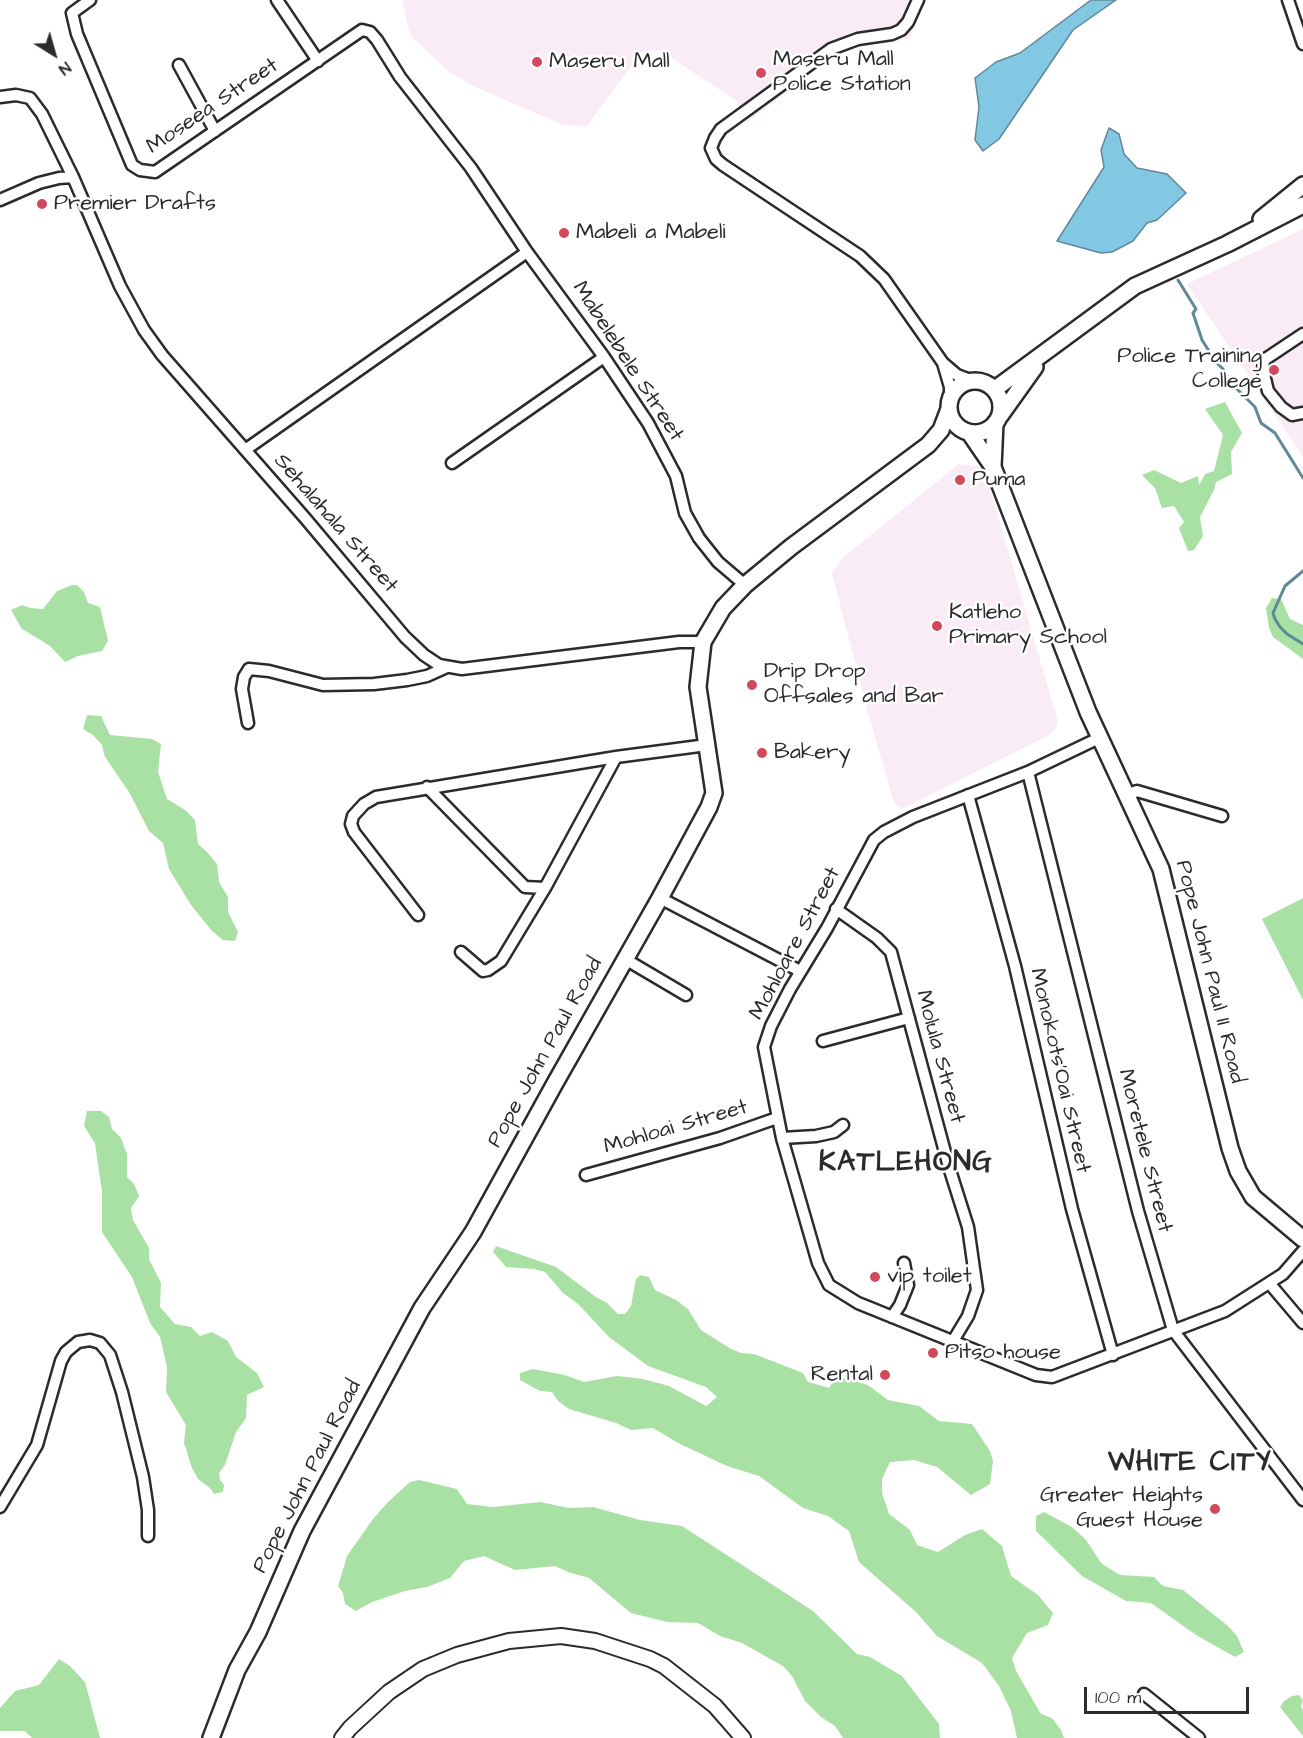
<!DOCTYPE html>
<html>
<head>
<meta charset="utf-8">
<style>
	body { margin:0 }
	#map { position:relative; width:1303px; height:1738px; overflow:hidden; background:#fff; font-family:"Architects Daughter",sans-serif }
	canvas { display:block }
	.north { position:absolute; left:24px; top:24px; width:60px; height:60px; -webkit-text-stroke:4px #fff; paint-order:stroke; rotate:143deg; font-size:16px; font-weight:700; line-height:24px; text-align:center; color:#2b2b2b }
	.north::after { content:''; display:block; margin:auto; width:21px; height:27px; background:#2b2b2b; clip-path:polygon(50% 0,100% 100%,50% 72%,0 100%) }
	.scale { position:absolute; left:1084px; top:1687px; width:165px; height:27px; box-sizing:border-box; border:3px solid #2b2b2b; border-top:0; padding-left:8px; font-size:18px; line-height:21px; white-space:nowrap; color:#2b2b2b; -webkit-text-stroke:4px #fff; paint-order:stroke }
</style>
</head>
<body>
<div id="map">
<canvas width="1303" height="1738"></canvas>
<div class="north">N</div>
<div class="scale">100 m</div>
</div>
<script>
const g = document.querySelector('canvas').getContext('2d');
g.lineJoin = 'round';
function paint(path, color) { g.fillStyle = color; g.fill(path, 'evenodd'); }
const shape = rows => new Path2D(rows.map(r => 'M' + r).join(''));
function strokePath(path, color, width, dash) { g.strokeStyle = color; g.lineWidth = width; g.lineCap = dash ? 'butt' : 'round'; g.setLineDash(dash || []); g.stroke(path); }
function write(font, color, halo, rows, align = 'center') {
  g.font = font + ' "Architects Daughter",sans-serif'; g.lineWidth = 5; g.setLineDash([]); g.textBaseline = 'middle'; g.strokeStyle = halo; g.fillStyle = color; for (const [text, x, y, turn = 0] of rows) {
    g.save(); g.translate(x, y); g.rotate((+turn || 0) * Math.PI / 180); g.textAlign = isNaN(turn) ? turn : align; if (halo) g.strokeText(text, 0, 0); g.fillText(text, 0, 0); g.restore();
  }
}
paint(shape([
	[402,0,925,0,909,39,843,48,745,124,737,101,659,50,642,52,587,126,563,125,473,86,450,73,410,35],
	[1303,229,1303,457,1187,284],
	[959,464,984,467,1058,722,1056,728,1051,734,902,809,894,803,868,713,832,573,842,558]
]), '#f9ecf7');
paint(shape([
	[1225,402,1242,433,1231,452,1232,474,1216,482,1214,490,1200,517,1203,536,1194,550,1188,551,1179,528,1184,522,1174,506,1162,508,1155,488,1142,475,1154,470,1181,483,1198,476,1199,485,1205,474,1214,471,1223,435,1205,409],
	[72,585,77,585,84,592,88,603,100,607,108,641,102,651,78,656,65,662,50,646,22,629,11,610,22,605,30,608,43,609,57,591],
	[1272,598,1281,599,1290,619,1303,625,1303,659,1273,637,1269,628,1266,608],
	[87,715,101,716,110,735,152,739,161,744,158,772,167,799,185,810,195,820,198,844,208,853,217,864,219,882,228,897,228,912,238,932,235,941,223,940,212,931,191,905,169,869,163,843,149,831,129,792,105,757,102,745,93,735,83,729],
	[1303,898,1303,1000,1262,919],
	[87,1111,101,1111,109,1117,112,1129,121,1138,127,1154,127,1177,134,1184,139,1196,131,1208,133,1220,149,1248,149,1259,161,1283,160,1307,175,1324,191,1327,200,1336,212,1332,228,1341,236,1357,257,1373,264,1387,247,1395,246,1418,236,1432,225,1465,219,1473,220,1480,224,1485,223,1492,214,1494,211,1489,198,1479,192,1468,184,1443,186,1425,166,1392,167,1367,160,1337,150,1323,132,1277,102,1232,102,1192,95,1143,84,1126],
	[496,1246,556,1267,596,1297,607,1303,618,1314,625,1314,631,1306,636,1279,640,1275,649,1277,655,1290,676,1300,688,1309,701,1330,731,1349,741,1353,754,1354,803,1373,808,1382,819,1385,829,1388,836,1376,851,1380,868,1385,888,1400,919,1406,939,1421,972,1424,990,1451,993,1461,990,1484,971,1495,937,1467,914,1460,890,1462,882,1479,882,1493,889,1514,910,1530,917,1545,938,1552,965,1535,982,1529,1002,1546,1011,1576,1038,1595,1053,1613,1048,1625,1027,1633,1012,1658,1016,1671,1041,1714,1052,1718,1061,1730,1064,1738,1017,1738,1011,1711,999,1686,982,1663,937,1636,917,1613,859,1562,849,1531,828,1516,803,1508,759,1476,727,1466,678,1443,653,1428,631,1430,616,1423,569,1409,558,1401,552,1392,540,1391,520,1380,520,1373,533,1369,565,1375,584,1382,617,1376,643,1379,669,1386,706,1406,717,1397,706,1387,648,1366,609,1337,578,1304,563,1293,545,1272,534,1269,506,1267,493,1252],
	[419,1480,457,1489,467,1504,493,1507,540,1502,569,1508,593,1507,640,1520,682,1526,813,1611,857,1654,870,1657,902,1676,939,1724,940,1738,843,1738,835,1726,821,1717,805,1701,792,1676,783,1666,742,1643,720,1636,698,1623,667,1622,631,1613,589,1578,568,1572,555,1566,515,1570,484,1556,464,1561,450,1578,427,1587,405,1591,372,1602,356,1611,345,1604,343,1593,338,1586,347,1556,373,1519,388,1502,410,1482],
	[1044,1512,1072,1527,1086,1540,1102,1564,1120,1575,1154,1577,1163,1586,1183,1590,1228,1626,1237,1636,1244,1652,1235,1657,1196,1635,1151,1603,1126,1601,1082,1576,1036,1531,1036,1516],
	[59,1659,70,1666,85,1682,100,1738,32,1738,25,1731,0,1731,0,1708,15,1691,39,1685],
	[1299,1695,1303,1700,1301,1706,1303,1710,1303,1736,1280,1707,1284,1701,1292,1696]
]), '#a9e1a4');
const water = shape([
	[1091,0,1116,0,1073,30,999,139,983,151,975,140,979,107,975,78,996,62,1020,53,1091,0],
	[1109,128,1119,134,1124,154,1137,168,1167,174,1186,193,1157,220,1147,223,1133,241,1112,252,1101,253,1057,241,1104,167,1101,150,1109,128]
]);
paint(water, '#82c8e3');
strokePath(water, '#5f8999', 1.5);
strokePath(shape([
	[1178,280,1196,309,1193,313,1202,340,1216,362,1223,369,1228,377,1232,379,1236,388,1255,407,1261,423,1275,433,1303,478],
	[1303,571,1285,586,1273,613,1275,619,1280,627,1287,634,1303,644]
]), '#5f8999', 3);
const minor = shape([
	[90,0,72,13,77,34,132,165,140,170,155,172,362,30,370,32,377,40,400,77,471,168,527,252,604,357,648,423,676,476,685,513,699,538,718,562,745,585],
	[277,0,318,61],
	[918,0,908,22,901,30,892,34,858,39,831,49,721,129,715,138,711,148,716,159,723,165,860,256,884,279,943,363,957,375,973,381],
	[1288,0,1303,44],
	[179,65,215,131],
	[0,97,16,95,30,98,42,114,73,177,120,286,144,330,162,355,305,518,405,637,424,655,439,665,462,669,679,642,703,642],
	[0,200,39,183,59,178,73,177],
	[1303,334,1264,360,1263,370,1268,391,1281,407,1292,415,1303,413],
	[943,363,950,387,950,401],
	[245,450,527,252],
	[452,463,604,357],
	[248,723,242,689,244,677,249,669,269,671,323,685,374,684,407,680,427,676,447,667],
	[1099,738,1028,772,913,817,884,832,874,840,827,928,790,989,771,1026,764,1047,782,1138,818,1263,829,1285,858,1303,1036,1375,1052,1377,1225,1311,1283,1274,1303,1251],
	[1028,772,1138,1211,1173,1330,1303,1500],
	[427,787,525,887,545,888],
	[968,795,1015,966,1072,1209,1113,1355],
	[1127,795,1137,791,1222,816],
	[660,898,800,971],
	[836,909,877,938,891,952,949,1167,968,1227,977,1290,968,1316,953,1341],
	[418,915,354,832,351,824,353,816,364,804,376,797,616,757,707,745],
	[461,952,483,971,488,970,501,961,545,888,616,757],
	[625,959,686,995],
	[823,1041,909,1018],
	[782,1138,816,1136,834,1132,843,1125],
	[586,1175,720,1138,777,1118],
	[1270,1284,1303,1323],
	[892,1317,900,1305,908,1285,904,1263],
	[0,1507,37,1445,61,1361,66,1352,78,1342,90,1340,100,1343,110,1355,122,1392,143,1477,148,1510,148,1536],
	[1144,1694,1199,1738]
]);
const tertiary = shape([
	[342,1738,350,1728,389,1692,423,1669,457,1655,509,1641,561,1636,595,1641,650,1659,664,1666,715,1706,743,1738]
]);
const secondary = shape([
	[1261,219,1303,185],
	'949 407a26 26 0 1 1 52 0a26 26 0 1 1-52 0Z',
	[995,389,1135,286,1227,244,1303,205],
	[1000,416,1035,367],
	[969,432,993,467,1088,712,1161,869,1230,1148,1238,1171,1253,1197,1303,1239],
	[993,467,995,423],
	[211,1738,237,1670,258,1632,302,1531,422,1308,473,1232,554,1085,660,898,709,807,714,793,698,687,703,642,723,608,745,585,791,547,928,445,941,430,949,409]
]);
strokePath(minor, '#2b2b2b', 15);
strokePath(tertiary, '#2b2b2b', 18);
strokePath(secondary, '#2b2b2b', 20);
strokePath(minor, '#fff', 10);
strokePath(tertiary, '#fff', 14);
strokePath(secondary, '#fff', 15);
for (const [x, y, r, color] of [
	[537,62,6,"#d1495b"],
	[761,73,6,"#d1495b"],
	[42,204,6,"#d1495b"],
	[564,233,6,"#d1495b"],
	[1274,370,6,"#d1495b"],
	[960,480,6,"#d1495b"],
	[937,626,6,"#d1495b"],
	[752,685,6,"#d1495b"],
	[762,753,6,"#d1495b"],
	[875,1277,6,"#d1495b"],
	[933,1353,6,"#d1495b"],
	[885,1375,6,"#d1495b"],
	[1215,1509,6,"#d1495b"]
]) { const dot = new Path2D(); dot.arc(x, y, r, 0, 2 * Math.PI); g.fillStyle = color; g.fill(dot); strokePath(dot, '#fff', 2); }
write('22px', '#2b2b2b', '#fff', [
	["Maseru Mall",773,60],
	["Police Station",773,85],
	["Maseru Mall",549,62],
	["Premier Drafts",54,204],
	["Mabeli a Mabeli",576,233],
	["Police Training",1262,357,"right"],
	["College",1262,382,"right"],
	["Puma",972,480],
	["Katleho",949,613],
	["Primary School",949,638],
	["Drip Drop",764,672],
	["Offsales and Bar",764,697],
	["Bakery",774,753],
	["vip toilet",887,1277],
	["Pitso house",945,1353],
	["Rental",873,1375,"right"],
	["Greater Heights",1203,1496,"right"],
	["Guest House",1203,1521,"right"]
], 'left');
write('22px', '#2b2b2b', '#fff', [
	["Moseea Street",213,107,-34],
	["Mabelebele Street",627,362,57],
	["Sehalahala Street",335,524,49],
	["Mohloare Street",796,944,-62],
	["Pope John Paul II Road",1209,972,76],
	["Pope John Paul Road",546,1053,-61],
	["Molula Street",939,1057,75],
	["Monokots'Oai Street",1059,1071,77],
	["Mohloai Street",676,1128,-16],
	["Moretele Street",1144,1151,76],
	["Pope John Paul Road",308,1477,-63]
]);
g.letterSpacing = '1.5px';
write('bold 28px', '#2b2b2b', '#fff', [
	["KATLEHONG",906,1164],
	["WHITE CITY",1190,1464]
]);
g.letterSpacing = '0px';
</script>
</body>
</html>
